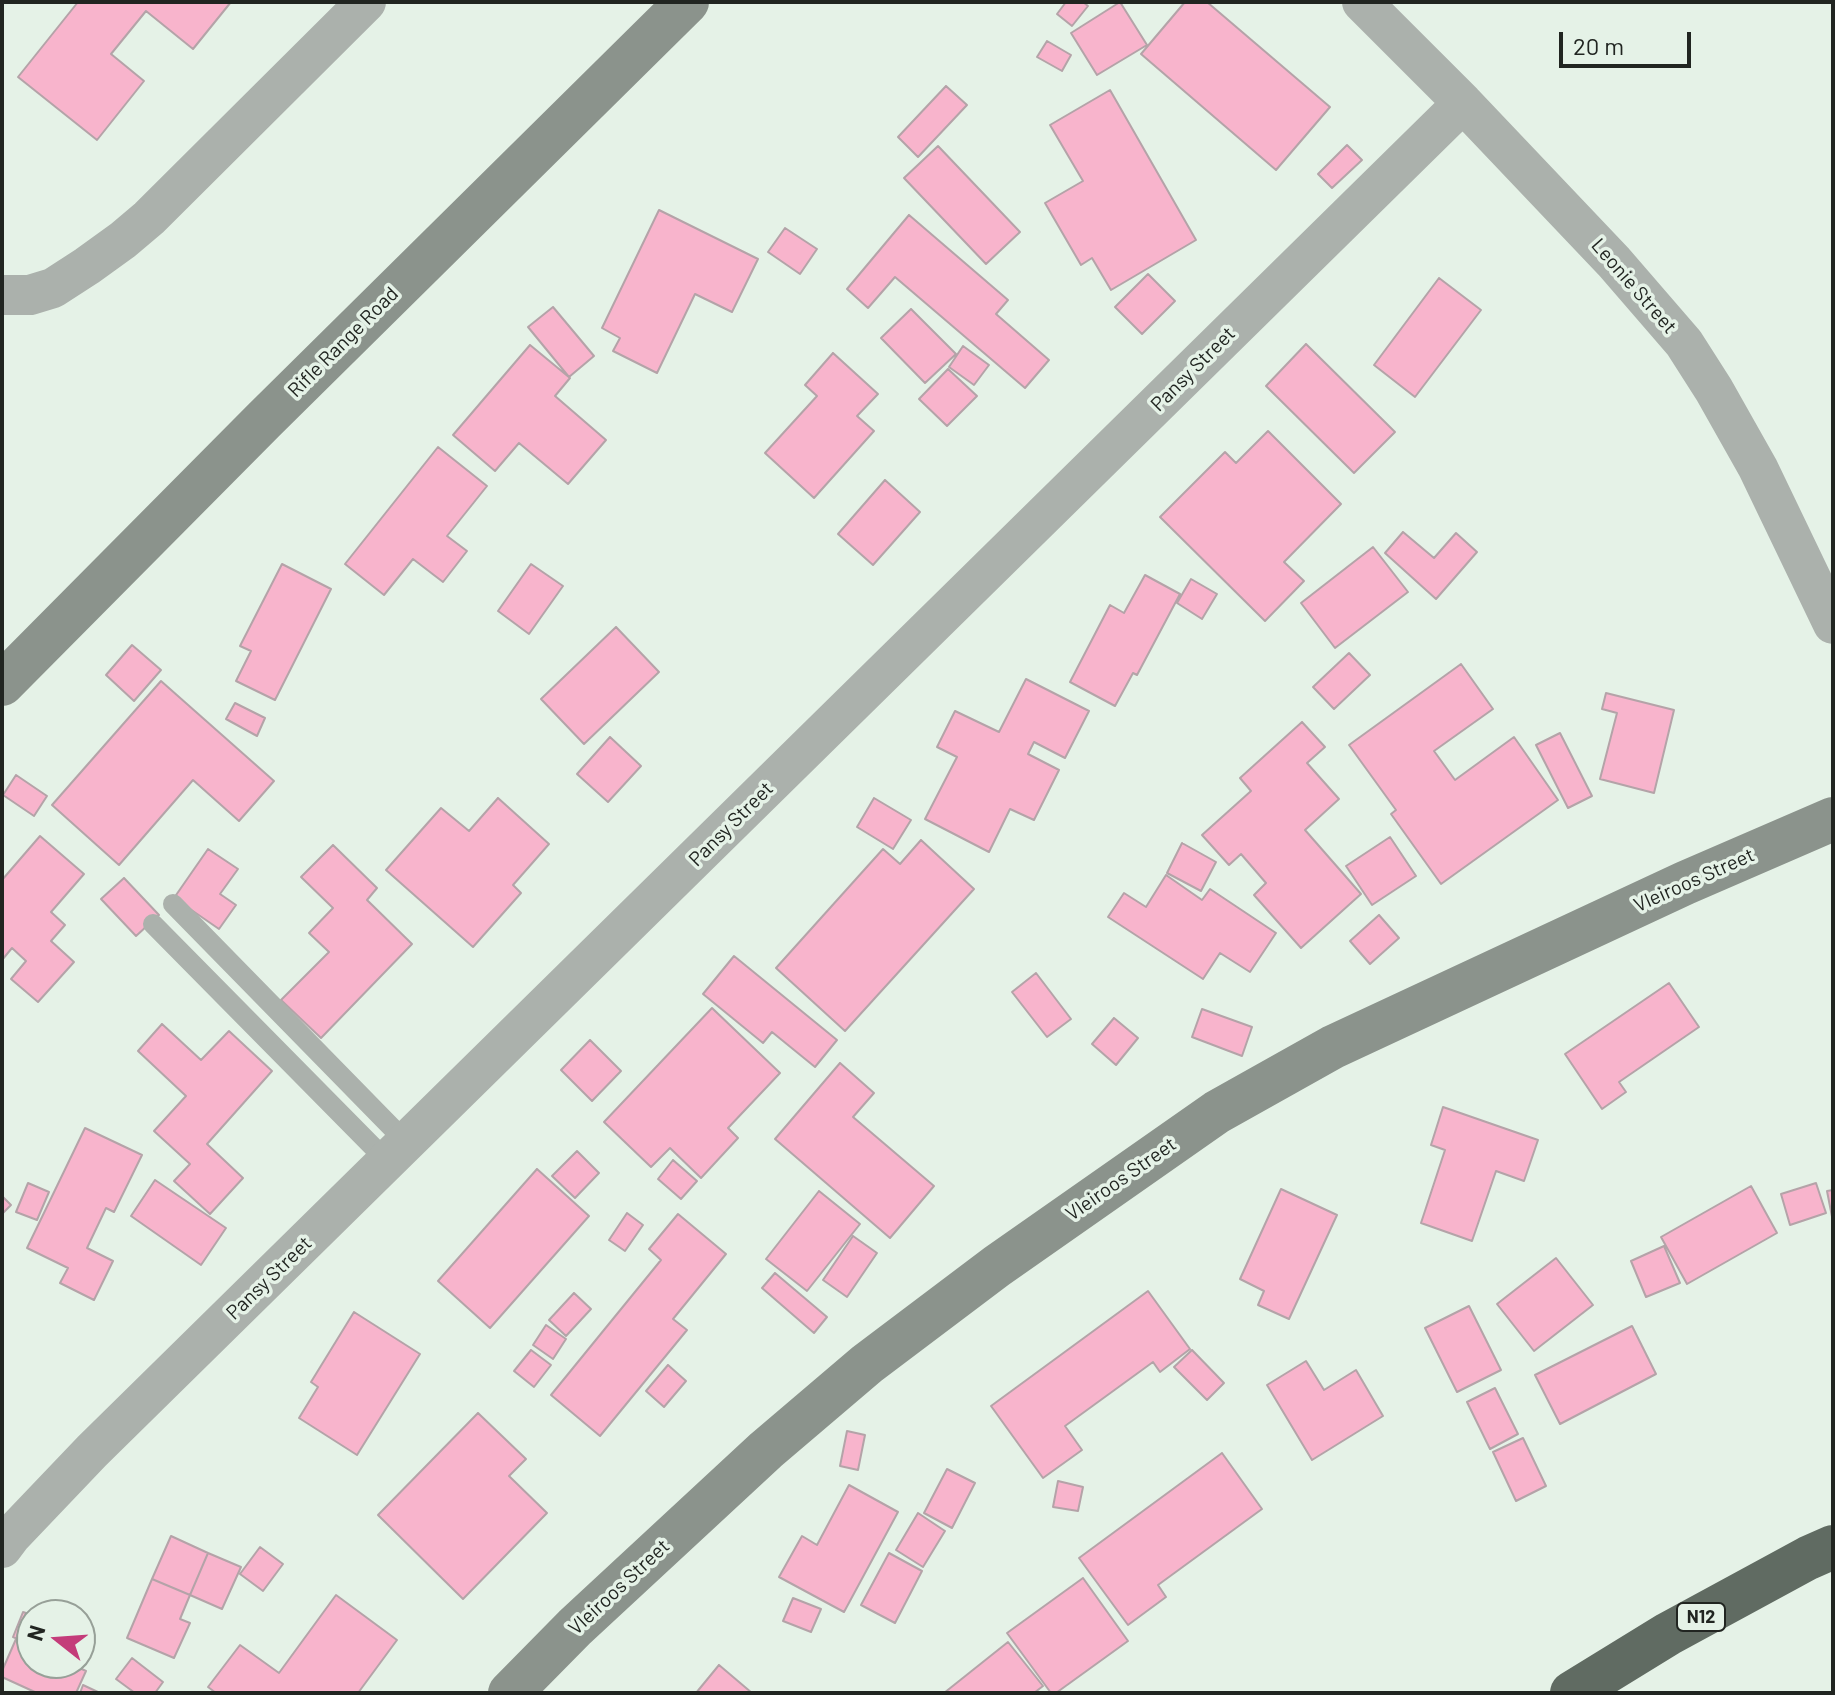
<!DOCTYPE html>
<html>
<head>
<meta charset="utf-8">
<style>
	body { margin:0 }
	#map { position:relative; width:1835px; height:1695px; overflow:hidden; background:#e5f2e7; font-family:Barlow,sans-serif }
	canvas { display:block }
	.frame { position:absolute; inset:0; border:4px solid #212521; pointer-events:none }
	.north { position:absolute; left:16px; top:1599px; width:80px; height:80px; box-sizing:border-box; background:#e5f2e7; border:2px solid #97a098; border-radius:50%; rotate:287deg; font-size:22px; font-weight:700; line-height:32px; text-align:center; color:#212521 }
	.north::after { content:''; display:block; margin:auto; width:28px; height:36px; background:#c43c7a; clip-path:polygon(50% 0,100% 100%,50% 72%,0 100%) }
	.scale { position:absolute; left:1559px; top:32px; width:132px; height:36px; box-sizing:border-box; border:4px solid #212521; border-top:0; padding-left:10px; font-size:24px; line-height:28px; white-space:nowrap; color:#212521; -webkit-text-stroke:6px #e5f2e7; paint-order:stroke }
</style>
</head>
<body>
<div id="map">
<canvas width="1835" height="1695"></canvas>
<div class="frame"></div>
<div class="north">N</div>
<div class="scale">20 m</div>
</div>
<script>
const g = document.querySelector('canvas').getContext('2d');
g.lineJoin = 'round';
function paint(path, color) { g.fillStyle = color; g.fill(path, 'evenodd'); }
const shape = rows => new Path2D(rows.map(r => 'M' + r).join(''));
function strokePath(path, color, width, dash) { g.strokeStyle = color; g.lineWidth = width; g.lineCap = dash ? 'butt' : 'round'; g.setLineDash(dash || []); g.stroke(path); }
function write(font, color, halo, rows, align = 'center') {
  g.font = font + ' Barlow,sans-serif'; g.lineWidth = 7; g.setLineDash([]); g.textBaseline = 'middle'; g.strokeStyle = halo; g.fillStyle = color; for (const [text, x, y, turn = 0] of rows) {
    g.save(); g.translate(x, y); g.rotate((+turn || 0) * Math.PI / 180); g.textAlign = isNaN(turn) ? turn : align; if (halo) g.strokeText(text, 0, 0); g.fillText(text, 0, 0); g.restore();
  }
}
const building = shape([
	[78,2,231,2,193,49,146,11,111,54,144,81,97,140,18,77,78,2],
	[1066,2,1083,2,1088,6,1072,26,1057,14,1066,2],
	[1120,2,1147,45,1097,75,1071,33,1120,2],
	[1185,2,1207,2,1330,107,1276,170,1141,54,1185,2],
	[1047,41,1071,55,1062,71,1037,57,1047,41],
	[946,86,967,105,918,157,898,137,946,86],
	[1110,90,1196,240,1111,290,1092,258,1081,265,1045,203,1083,181,1050,125,1110,90],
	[1347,145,1362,160,1332,188,1318,174,1347,145],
	[938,146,1020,232,986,264,904,178,938,146],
	[659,210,758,259,732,312,695,294,657,373,613,351,620,338,602,328,659,210],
	[909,215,1008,300,996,314,1049,360,1025,388,895,277,868,308,847,289,909,215],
	[785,228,817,249,800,274,768,252,785,228],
	[1148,274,1175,301,1142,334,1115,307,1148,274],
	[1439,278,1481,310,1415,397,1374,365,1439,278],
	[553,307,594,356,569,377,528,327,553,307],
	[911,309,956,354,925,383,881,338,911,309],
	[1306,344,1395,432,1354,473,1266,386,1306,344],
	[530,345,570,378,555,396,606,440,568,484,519,443,495,471,453,435,530,345],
	[963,346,989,365,974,385,949,367,963,346],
	[833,353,878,394,857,416,874,431,814,498,765,453,817,396,805,385,833,353],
	[948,369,977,396,947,426,919,399,948,369],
	[1268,431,1341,504,1284,562,1304,581,1265,621,1160,517,1225,452,1236,463,1268,431],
	[438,447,487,486,447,536,467,551,443,582,413,559,384,595,345,564,438,447],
	[885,480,920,512,873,565,838,534,885,480],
	[1403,532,1434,558,1456,533,1477,552,1436,599,1385,553,1403,532],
	[1373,547,1408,592,1335,648,1301,603,1373,547],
	[282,564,331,589,275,700,236,681,251,651,240,646,282,564],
	[531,564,563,586,529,634,498,611,531,564],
	[1145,575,1180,594,1137,675,1133,673,1115,706,1070,682,1110,605,1124,613,1145,575],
	[1191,579,1217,594,1202,619,1177,603,1191,579],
	[616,627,659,672,584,744,541,699,616,627],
	[132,645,161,670,134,701,106,675,132,645],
	[1349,653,1370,675,1334,709,1313,687,1349,653],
	[1461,664,1493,709,1434,751,1455,780,1514,737,1558,800,1441,884,1391,814,1396,810,1349,745,1461,664],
	[1026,679,1089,711,1065,758,1034,742,1028,754,1059,770,1034,820,1010,809,989,852,925,819,957,757,937,747,955,711,999,732,1026,679],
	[161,681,274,781,239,821,193,780,119,865,52,805,161,681],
	[1606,693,1674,710,1654,793,1600,779,1617,713,1602,709,1606,693],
	[235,703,265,718,257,736,226,719,235,703],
	[1302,722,1325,747,1307,763,1339,799,1305,830,1361,894,1301,948,1254,895,1266,883,1241,854,1229,865,1202,835,1251,791,1240,778,1302,722],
	[1560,733,1592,796,1568,808,1536,745,1560,733],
	[610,737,641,766,608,802,577,774,610,737],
	[16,775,47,796,34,816,3,795,16,775],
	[498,798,549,844,513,885,521,893,473,947,386,870,441,808,469,831,498,798],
	[874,798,911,820,893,849,857,827,874,798],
	[40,836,84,874,51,912,65,925,51,941,74,962,38,1002,11,979,26,961,12,948,2,960,2,880,40,836],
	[1390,837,1416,876,1372,905,1346,866,1390,837],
	[921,840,974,889,845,1031,776,968,883,849,900,864,921,840],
	[1182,843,1216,862,1201,891,1167,873,1182,843],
	[333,845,377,888,367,900,412,944,321,1038,281,1000,329,952,309,933,333,908,301,877,333,845],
	[208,849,238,869,220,894,236,905,219,929,174,898,208,849],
	[1166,875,1202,900,1210,889,1276,933,1250,972,1220,953,1203,979,1108,917,1124,893,1146,907,1166,875],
	[124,878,159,915,136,936,101,899,124,878],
	[1379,915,1399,938,1370,964,1350,941,1379,915],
	[734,956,837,1040,815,1067,772,1032,763,1043,703,994,734,956],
	[1036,973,1071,1019,1047,1037,1012,992,1036,973],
	[1669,983,1699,1027,1619,1082,1626,1092,1602,1109,1565,1054,1669,983],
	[712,1008,780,1073,728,1128,738,1138,701,1178,670,1148,651,1167,604,1122,712,1008],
	[1202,1009,1252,1027,1242,1056,1192,1037,1202,1009],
	[1114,1018,1138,1038,1116,1065,1092,1044,1114,1018],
	[162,1024,201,1060,229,1031,272,1071,207,1144,243,1178,210,1214,174,1181,190,1164,154,1131,186,1096,138,1051,162,1024],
	[590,1040,621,1071,592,1101,561,1070,590,1040],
	[840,1063,874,1093,853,1117,934,1186,890,1238,775,1139,840,1063],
	[1443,1107,1538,1140,1524,1181,1496,1171,1472,1241,1421,1223,1445,1150,1431,1145,1443,1107],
	[85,1128,142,1155,114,1212,106,1208,87,1248,113,1261,94,1300,60,1283,68,1268,27,1248,85,1128],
	[577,1151,599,1173,575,1198,552,1176,577,1151],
	[673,1160,697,1181,681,1199,658,1179,673,1160],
	[537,1169,589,1216,490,1328,438,1281,537,1169],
	[155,1180,226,1228,201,1265,131,1216,155,1180],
	[28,1183,49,1192,37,1220,16,1212,28,1183],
	[1816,1183,1826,1213,1790,1225,1781,1194,1816,1183],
	[1751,1186,1777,1233,1687,1284,1661,1237,1751,1186],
	[1281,1189,1337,1215,1289,1319,1258,1305,1264,1291,1240,1279,1281,1189],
	[1833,1190,1833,1222,1827,1191,1833,1190],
	[819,1191,860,1224,807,1291,766,1259,819,1191],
	[2,1196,11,1205,2,1214,2,1196],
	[627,1213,643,1225,625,1251,609,1240,627,1213],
	[678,1214,726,1254,673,1319,687,1330,600,1436,551,1395,661,1260,649,1249,678,1214],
	[853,1236,877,1253,847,1297,823,1280,853,1236],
	[1664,1246,1680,1283,1646,1297,1631,1261,1664,1246],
	[1556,1258,1593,1305,1534,1351,1497,1304,1556,1258],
	[775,1273,827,1317,814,1333,762,1288,775,1273],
	[1148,1291,1190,1349,1160,1372,1153,1362,1065,1426,1082,1450,1043,1478,991,1406,1148,1291],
	[574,1293,591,1309,566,1336,549,1320,574,1293],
	[1469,1306,1501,1370,1457,1392,1425,1328,1469,1306],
	[354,1312,420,1354,357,1455,299,1418,318,1387,311,1382,354,1312],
	[546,1325,566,1339,553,1359,533,1345,546,1325],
	[1632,1326,1656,1374,1560,1424,1535,1375,1632,1326],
	[531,1350,551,1365,534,1387,514,1371,531,1350],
	[1192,1350,1224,1383,1207,1400,1174,1367,1192,1350],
	[1306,1361,1324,1390,1356,1370,1383,1416,1312,1460,1267,1385,1306,1361],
	[668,1365,686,1381,664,1407,646,1391,668,1365],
	[1495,1388,1518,1434,1490,1449,1467,1402,1495,1388],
	[478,1413,526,1459,509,1476,547,1513,463,1599,378,1515,478,1413],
	[847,1431,865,1435,858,1470,840,1466,847,1431],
	[1523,1438,1546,1486,1516,1501,1493,1452,1523,1438],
	[1222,1453,1262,1509,1158,1585,1166,1597,1128,1625,1079,1558,1222,1453],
	[947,1469,975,1483,952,1528,924,1513,947,1469],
	[1058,1481,1083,1487,1078,1511,1053,1507,1058,1481],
	[849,1485,898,1512,844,1612,779,1577,802,1536,817,1545,849,1485],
	[918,1513,945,1531,923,1567,896,1550,918,1513],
	[171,1536,208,1553,190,1595,152,1579,171,1536],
	[260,1547,283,1564,263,1591,240,1574,260,1547],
	[208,1553,241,1567,222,1609,190,1595,208,1553],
	[889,1553,922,1571,895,1623,861,1605,889,1553],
	[1083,1578,1128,1641,1056,1693,1051,1693,1007,1633,1083,1578],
	[152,1579,190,1595,180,1619,190,1623,174,1658,127,1638,152,1579],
	[336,1595,397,1640,358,1693,216,1693,208,1687,240,1645,279,1673,336,1595],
	[793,1598,821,1609,811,1632,783,1621,793,1598],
	[23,1612,32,1615,32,1645,13,1637,23,1612],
	[16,1639,32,1647,32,1663,69,1663,86,1671,76,1693,37,1693,2,1677,2,1671,16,1639],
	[1008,1642,1043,1686,1034,1693,944,1693,1008,1642],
	[132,1658,163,1682,155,1693,135,1693,116,1679,132,1658],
	[719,1665,752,1693,696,1693,719,1665],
	[83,1685,100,1693,80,1693,83,1685]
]);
paint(building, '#f8b4cc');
strokePath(building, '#b4a3a8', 2);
strokePath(shape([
	[173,904,407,1143],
	[153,924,388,1162]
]), '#abb1ac', 20);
strokePath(shape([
	[1362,2,1463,103,1614,262,1684,343,1714,390,1758,468,1833,624],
	[2,295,30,295,53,288,87,266,123,240,149,218,366,2],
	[2,1548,11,1536,92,1451,1463,103]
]), '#abb1ac', 40);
strokePath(shape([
	[2,684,264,420,687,2],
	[510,1693,575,1627,766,1450,867,1364,997,1266,1217,1112,1333,1047,1685,883,1833,819]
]), '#8b938c', 44);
strokePath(shape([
	[1572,1693,1668,1634,1808,1558,1833,1547]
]), '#606b62', 44);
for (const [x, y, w] of [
	[1701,1617,48]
]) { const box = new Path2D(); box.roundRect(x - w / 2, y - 14, w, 28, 6); g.fillStyle = '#e5f2e7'; g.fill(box); strokePath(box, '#212521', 2); }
write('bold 18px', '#212521', null, [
	["N12",1701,1617]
]);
write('20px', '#212521', '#e5f2e7', [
	["Leonie Street",1634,286,49],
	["Rifle Range Road",343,342,-45],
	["Pansy Street",1193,369,-45],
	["Pansy Street",731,824,-45],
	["Vleiroos Street",1694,880,-24],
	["Vleiroos Street",1121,1179,-35],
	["Pansy Street",269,1278,-44],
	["Vleiroos Street",619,1587,-43]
]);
</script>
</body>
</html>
